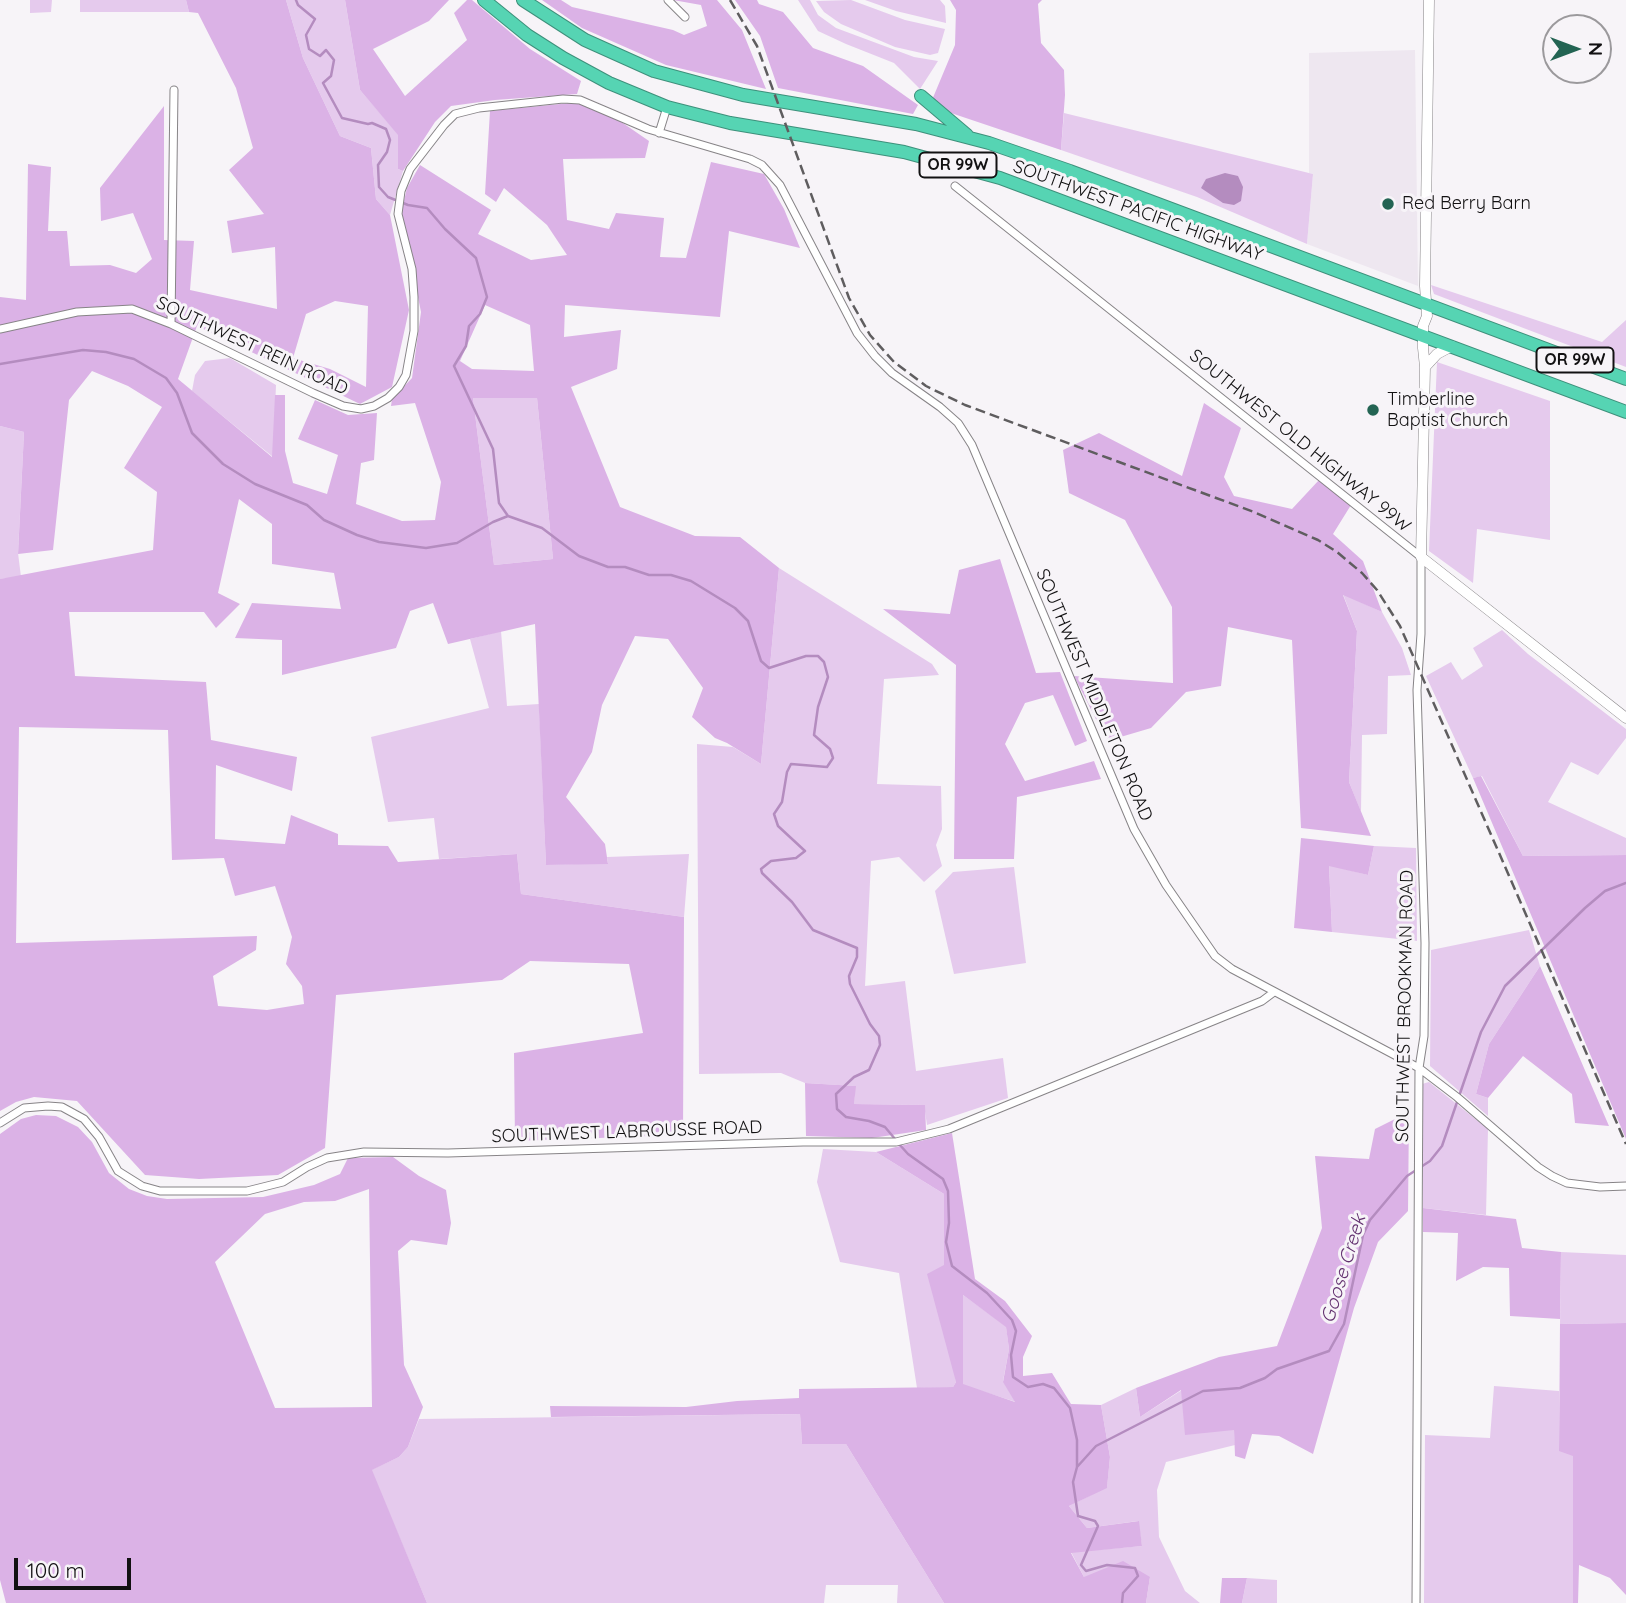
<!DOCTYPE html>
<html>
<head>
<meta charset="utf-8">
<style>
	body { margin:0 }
	#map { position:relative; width:1626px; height:1603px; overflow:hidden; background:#f7f4f8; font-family:Quicksand,sans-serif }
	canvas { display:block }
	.north { position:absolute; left:1542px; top:14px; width:70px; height:70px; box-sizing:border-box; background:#f7f4f8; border:2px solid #9b999c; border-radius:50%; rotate:90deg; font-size:19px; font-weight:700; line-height:28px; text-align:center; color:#121112 }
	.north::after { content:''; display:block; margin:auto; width:24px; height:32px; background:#236453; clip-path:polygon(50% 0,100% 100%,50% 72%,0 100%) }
	.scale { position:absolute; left:14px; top:1558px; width:117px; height:32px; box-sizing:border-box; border:4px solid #121112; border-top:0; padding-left:9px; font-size:21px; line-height:24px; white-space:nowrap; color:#121112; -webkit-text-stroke:5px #f7f4f8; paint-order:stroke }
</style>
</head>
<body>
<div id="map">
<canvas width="1626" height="1603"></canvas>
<div class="north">N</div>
<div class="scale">100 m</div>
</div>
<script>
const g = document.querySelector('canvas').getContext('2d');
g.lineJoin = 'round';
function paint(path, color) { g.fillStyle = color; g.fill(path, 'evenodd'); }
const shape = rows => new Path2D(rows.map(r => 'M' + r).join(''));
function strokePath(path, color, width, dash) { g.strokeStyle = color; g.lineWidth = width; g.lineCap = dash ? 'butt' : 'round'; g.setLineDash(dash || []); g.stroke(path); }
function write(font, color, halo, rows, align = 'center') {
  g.font = font + ' Quicksand,sans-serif'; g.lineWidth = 6; g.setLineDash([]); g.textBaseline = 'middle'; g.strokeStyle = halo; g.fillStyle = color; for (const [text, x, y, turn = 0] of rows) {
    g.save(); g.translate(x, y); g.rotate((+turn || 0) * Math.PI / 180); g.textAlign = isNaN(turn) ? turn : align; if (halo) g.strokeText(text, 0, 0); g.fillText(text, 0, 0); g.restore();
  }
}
paint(shape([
	[1415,50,1418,286,1307,244,1313,174,1309,173,1309,53]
]), '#eee7f0');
paint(shape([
	[30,0,52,0,51,12,30,13],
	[80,0,186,0,189,12,80,12],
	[286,0,345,0,360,90,399,135,398,169,403,171,390,215,376,199,371,148,340,136,303,58],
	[798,0,810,0,818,15,836,28,914,57,938,61,920,89,894,63,846,44,818,31],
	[851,0,905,20,945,29,938,53,930,55,895,47,841,24,824,12,816,1],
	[865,0,940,0,945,6,946,23,896,11],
	[1064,113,1313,174,1307,244,1197,197,1061,150],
	[1431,285,1602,342,1626,320,1626,367,1434,294],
	[230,358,276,385,273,457,192,391,195,375,205,361],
	[1437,362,1550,401,1550,540,1477,529,1473,583,1429,551],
	[473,398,537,398,553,559,494,565],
	[0,426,24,432,18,553,21,577,0,579],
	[779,568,932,664,939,675,884,679,877,784,941,786,942,829,936,845,942,866,924,882,899,857,871,861,865,986,905,981,916,1071,1003,1058,1008,1098,927,1125,924,1105,854,1104,855,1086,805,1083,781,1073,699,1074,697,744,733,747,761,764],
	[1343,594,1382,612,1402,648,1411,675,1388,676,1387,734,1362,735,1361,812,1349,782,1357,631],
	[1502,630,1528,654,1626,729,1626,738,1598,775,1571,762,1548,802,1626,838,1626,855,1523,856,1482,776,1473,778,1426,676,1451,662,1462,680,1483,666,1473,648],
	[501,631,507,706,539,704,546,865,608,863,607,857,689,854,684,917,521,894,517,854,439,859,434,818,388,822,371,737,489,708,470,639],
	[1374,846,1416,848,1417,941,1332,932,1329,865,1368,875],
	[1014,867,1026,963,954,974,935,891,953,872],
	[1529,930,1540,966,1489,1044,1476,1094,1488,1098,1488,1116,1430,1066,1431,950],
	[1429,1082,1488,1129,1486,1215,1423,1208,1422,1084],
	[823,1149,876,1152,944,1194,944,1265,956,1382,953,1387,917,1388,899,1273,840,1262,817,1182],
	[1561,1252,1626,1255,1626,1323,1560,1324],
	[963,1295,1006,1326,1009,1349,1003,1381,1016,1402,963,1385],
	[1494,1386,1559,1391,1559,1450,1573,1455,1573,1603,1424,1603,1425,1435,1490,1438],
	[1136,1388,1140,1417,1182,1390,1234,1430,1235,1445,1166,1462,1157,1490,1159,1537,1185,1591,1200,1603,1146,1603,1150,1577,1084,1577,1071,1552,1142,1546,1138,1521,1087,1528,1069,1506,1107,1487,1110,1457,1101,1405],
	[800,1414,802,1444,846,1444,944,1603,897,1603,898,1585,826,1585,824,1603,427,1603,371,1470,399,1457,408,1447,419,1419],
	[1247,1578,1277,1580,1277,1603,1242,1603]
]), '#e5caed');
paint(shape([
	[186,0,286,0,303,58,340,136,371,148,376,199,390,215,409,310,392,387,360,404,197,326,178,379,272,457,275,395,285,395,285,451,293,483,327,494,338,455,298,439,315,400,348,415,377,413,374,460,361,463,356,504,402,521,435,520,441,482,415,403,391,406,392,399,412,378,421,312,401,213,407,188,420,165,491,210,478,234,531,260,567,255,547,225,504,188,496,202,485,194,490,111,580,102,617,119,649,141,645,158,563,159,567,220,609,229,616,213,664,218,660,257,686,258,711,162,764,174,784,209,800,248,729,231,720,317,565,305,564,337,621,330,617,369,571,387,620,507,695,536,740,537,779,568,761,764,727,743,715,738,692,717,703,688,668,639,635,636,602,705,592,752,566,797,605,844,608,864,546,865,535,624,448,644,433,603,410,611,396,648,282,675,282,640,235,638,252,603,341,609,334,573,272,564,272,524,239,499,218,593,240,604,216,628,204,612,69,612,75,676,206,682,211,740,297,757,292,791,216,765,215,839,285,844,291,815,338,834,338,845,388,846,398,862,517,854,521,894,684,917,683,1135,515,1141,514,1053,643,1033,629,964,530,961,502,980,336,995,325,1148,278,1175,199,1179,145,1175,77,1101,34,1097,16,1102,0,1111,0,579,153,550,157,492,124,468,162,407,128,386,92,371,69,400,53,550,18,554,24,432,0,426,0,297,26,300,28,164,51,167,48,231,67,231,70,266,110,265,136,273,152,259,133,213,101,221,100,188,164,106,164,240,194,241,190,290,277,309,275,247,232,253,227,221,264,214,229,170,253,148,236,88,198,13,189,12],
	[335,301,368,306,366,387,330,369,293,358,306,314],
	[485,305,530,325,534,371,472,369,460,361],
	[473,398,537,398,553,559,494,565],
	[19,727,168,730,172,860,224,858,235,896,275,886,292,937,286,964,302,986,304,1004,267,1010,218,1006,213,976,256,950,257,936,16,943],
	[345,0,449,0,429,21,373,49,405,96,467,40,454,13,467,0,472,0,530,49,581,81,577,94,495,100,451,106,435,122,403,171,398,169,398,135,360,90],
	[542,0,561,0,572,7,673,30,684,35,707,26,701,5,673,0,717,0,742,30,766,89,666,65,582,28],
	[735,0,757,0,759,4,783,12,813,48,863,66,918,105,913,114,778,88,760,36],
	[950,0,1042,0,1038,4,1041,43,1064,70,1065,95,1061,150,951,113,932,100,955,45,956,10],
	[1204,403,1241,428,1224,477,1234,496,1292,509,1319,480,1351,505,1333,534,1363,561,1382,612,1343,595,1357,631,1349,782,1371,836,1301,828,1292,640,1228,627,1221,686,1186,692,1151,728,1107,741,1074,676,1173,683,1172,607,1125,520,1069,493,1063,450,1099,433,1182,476],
	[1000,559,1036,673,1060,672,1087,741,1075,746,1053,695,1025,703,1005,744,1025,781,1094,761,1101,779,1017,797,1014,859,954,859,956,665,883,609,950,614,959,570],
	[1481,776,1523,856,1626,855,1626,1139,1473,778],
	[1301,838,1374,846,1368,875,1329,866,1332,932,1294,928],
	[1540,966,1609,1126,1575,1123,1572,1094,1523,1056,1488,1098,1476,1094,1489,1044],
	[805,1083,856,1086,854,1104,925,1105,926,1130,872,1138,806,1136],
	[1409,1112,1408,1211,1378,1242,1354,1308,1313,1454,1279,1436,1252,1434,1245,1459,1235,1456,1234,1430,1185,1435,1181,1390,1140,1417,1136,1388,1219,1357,1277,1346,1322,1228,1315,1156,1369,1159,1375,1129],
	[36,1115,56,1116,78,1127,92,1142,109,1173,129,1189,147,1196,167,1199,263,1197,314,1185,340,1174,348,1158,393,1157,419,1176,446,1190,451,1223,447,1245,411,1240,398,1251,404,1365,423,1407,408,1447,399,1457,372,1470,427,1603,6,1603,0,1580,0,1134,21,1119],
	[369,1189,372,1407,275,1408,215,1262,265,1214,304,1202,335,1201],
	[952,1133,975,1279,1005,1301,1032,1336,1023,1357,1023,1376,1052,1373,1071,1404,1101,1405,1110,1457,1107,1488,1069,1506,1087,1528,1139,1521,1142,1546,1071,1553,1084,1577,1123,1561,1150,1577,1146,1603,944,1603,846,1444,802,1444,800,1414,551,1417,550,1406,686,1407,737,1401,799,1398,799,1389,953,1387,956,1382,927,1274,944,1265,944,1194,876,1152],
	[963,1295,1006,1327,1009,1349,1003,1382,1015,1402,963,1384],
	[1423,1208,1516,1219,1522,1248,1561,1252,1560,1319,1510,1316,1509,1268,1483,1267,1456,1281,1458,1233,1423,1232],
	[1626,1323,1626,1595,1610,1578,1579,1565,1578,1603,1573,1603,1573,1456,1559,1451,1560,1324],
	[1222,1578,1247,1578,1242,1603,1220,1603]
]), '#dbb2e6');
paint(shape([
	[1225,173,1238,176,1243,187,1241,201,1234,205,1223,203,1201,188,1206,179]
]), '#b48cbf');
strokePath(shape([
	[296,0,298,5,315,19,306,35,309,49,320,56,326,50,334,60,331,76,323,83,342,118,368,124,372,123,386,129,390,140,387,152,378,165,379,187,388,197,408,205,427,208,445,229,476,258,487,297,480,314,469,326,466,346,454,366,493,449,499,503,508,516,542,528,579,556,608,567,625,567,649,575,671,575,691,581,735,608,748,621,761,661,769,668,806,656,818,656,824,662,828,677,818,707,814,735,830,749,833,758,827,767,791,764,787,772,782,802,774,814,778,826,805,851,796,858,771,861,761,869,762,873,792,902,813,930,857,948,857,957,849,976,850,984,870,1024,879,1036,880,1045,869,1070,854,1077,836,1094,837,1109,846,1117,869,1121,885,1127,895,1139],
	[0,364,83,350,106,352,134,359,166,378,177,393,192,433,223,464,255,484,307,505,324,520,357,535,379,542,426,548,457,543,493,522,508,516],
	[899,1144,908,1154,943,1179,948,1191,949,1223,946,1242,952,1266,987,1293,1012,1320,1016,1331,1011,1355,1013,1377,1028,1387,1043,1384,1054,1388,1070,1408,1077,1440,1077,1467,1073,1482,1078,1516,1095,1521,1098,1526,1081,1565,1086,1571,1107,1565,1135,1568,1138,1576,1123,1593,1122,1603],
	[1077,1467,1096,1446,1203,1391,1240,1388,1265,1378,1277,1369,1329,1351,1344,1324,1363,1235,1370,1220,1407,1176,1430,1161,1442,1146,1481,1032,1505,986,1585,908,1605,891,1626,883]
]), '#b48cbf', 2.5);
const street = shape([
	[668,0,685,17],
	[659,133,667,107],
	[955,186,1421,557,1421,634,1417,690,1425,943,1424,1036,1419,1068,1416,1603],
	[171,324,174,90],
	[0,329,77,312,132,309,171,324,313,393,343,406,361,409,374,406,388,398,399,387,406,375,414,331,414,297,412,269,398,214,401,191,410,169,444,125,455,114,479,108,563,99,580,100,648,129,750,159,762,165,780,185,857,333,875,356,892,373,940,407,958,423,972,445,1134,829,1166,885,1215,956,1232,969,1419,1068,1457,1097,1538,1167,1552,1176,1567,1183,1600,1187,1626,1186],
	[0,1123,24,1108,48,1106,62,1107,84,1119,99,1137,118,1171,142,1186,160,1191,247,1191,283,1182,307,1167,327,1158,364,1152,448,1153,803,1142,896,1142,949,1129,1262,1001,1274,992]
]);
const secondary = shape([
	[1429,0,1425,286,1427,316,1423,326,1423,348,1425,367,1421,557,1626,718],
	[1425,367,1437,354,1452,346]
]);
const highway = shape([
	[484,0,527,35,563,58,609,83,667,107,730,123,904,152,1000,178,1626,412],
	[523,0,585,40,654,71,743,95,916,124,989,143,1070,171,1626,379],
	[921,96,967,135]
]);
strokePath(street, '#878487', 9);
strokePath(secondary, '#878487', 11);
strokePath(highway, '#3e907b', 14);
strokePath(street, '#fff', 7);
strokePath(secondary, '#fff', 10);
strokePath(highway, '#56d4b3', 12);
strokePath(shape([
	[730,0,757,46,849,298,870,335,894,362,926,386,965,405,1254,512,1318,540,1337,552,1362,573,1377,590,1400,626,1626,1144]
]), '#5f5d5f', 2.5, [10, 5]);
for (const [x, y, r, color] of [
	[1388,204,7,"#236453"],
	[1373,410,7,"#236453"]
]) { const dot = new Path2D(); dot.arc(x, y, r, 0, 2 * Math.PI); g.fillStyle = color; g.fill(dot); strokePath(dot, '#f7f4f8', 2.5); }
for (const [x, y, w] of [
	[958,165,77],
	[1575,360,77]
]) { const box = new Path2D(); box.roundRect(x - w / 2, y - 12.5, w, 25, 5); g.fillStyle = '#f7f4f8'; g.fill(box); strokePath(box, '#121112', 2); }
write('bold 16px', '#121112', null, [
	["OR 99W",958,165],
	["OR 99W",1575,360]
]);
write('18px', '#121112', '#f7f4f8', [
	["Red Berry Barn",1402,204],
	["Timberline",1387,400],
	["Baptist Church",1387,421]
], 'left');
write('18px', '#121112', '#f7f4f8', [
	["SOUTHWEST PACIFIC HIGHWAY",1138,211,20],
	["SOUTHWEST REIN ROAD",252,346,25],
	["SOUTHWEST OLD HIGHWAY 99W",1300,441,39],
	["SOUTHWEST MIDDLETON ROAD",1094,695,67],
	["SOUTHWEST BROOKMAN ROAD",1405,1006,-89],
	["SOUTHWEST LABROUSSE ROAD",627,1132,-2]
]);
write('italic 19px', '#62306f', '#f7f4f8', [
	["Goose Creek",1344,1269,-73]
]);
</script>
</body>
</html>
